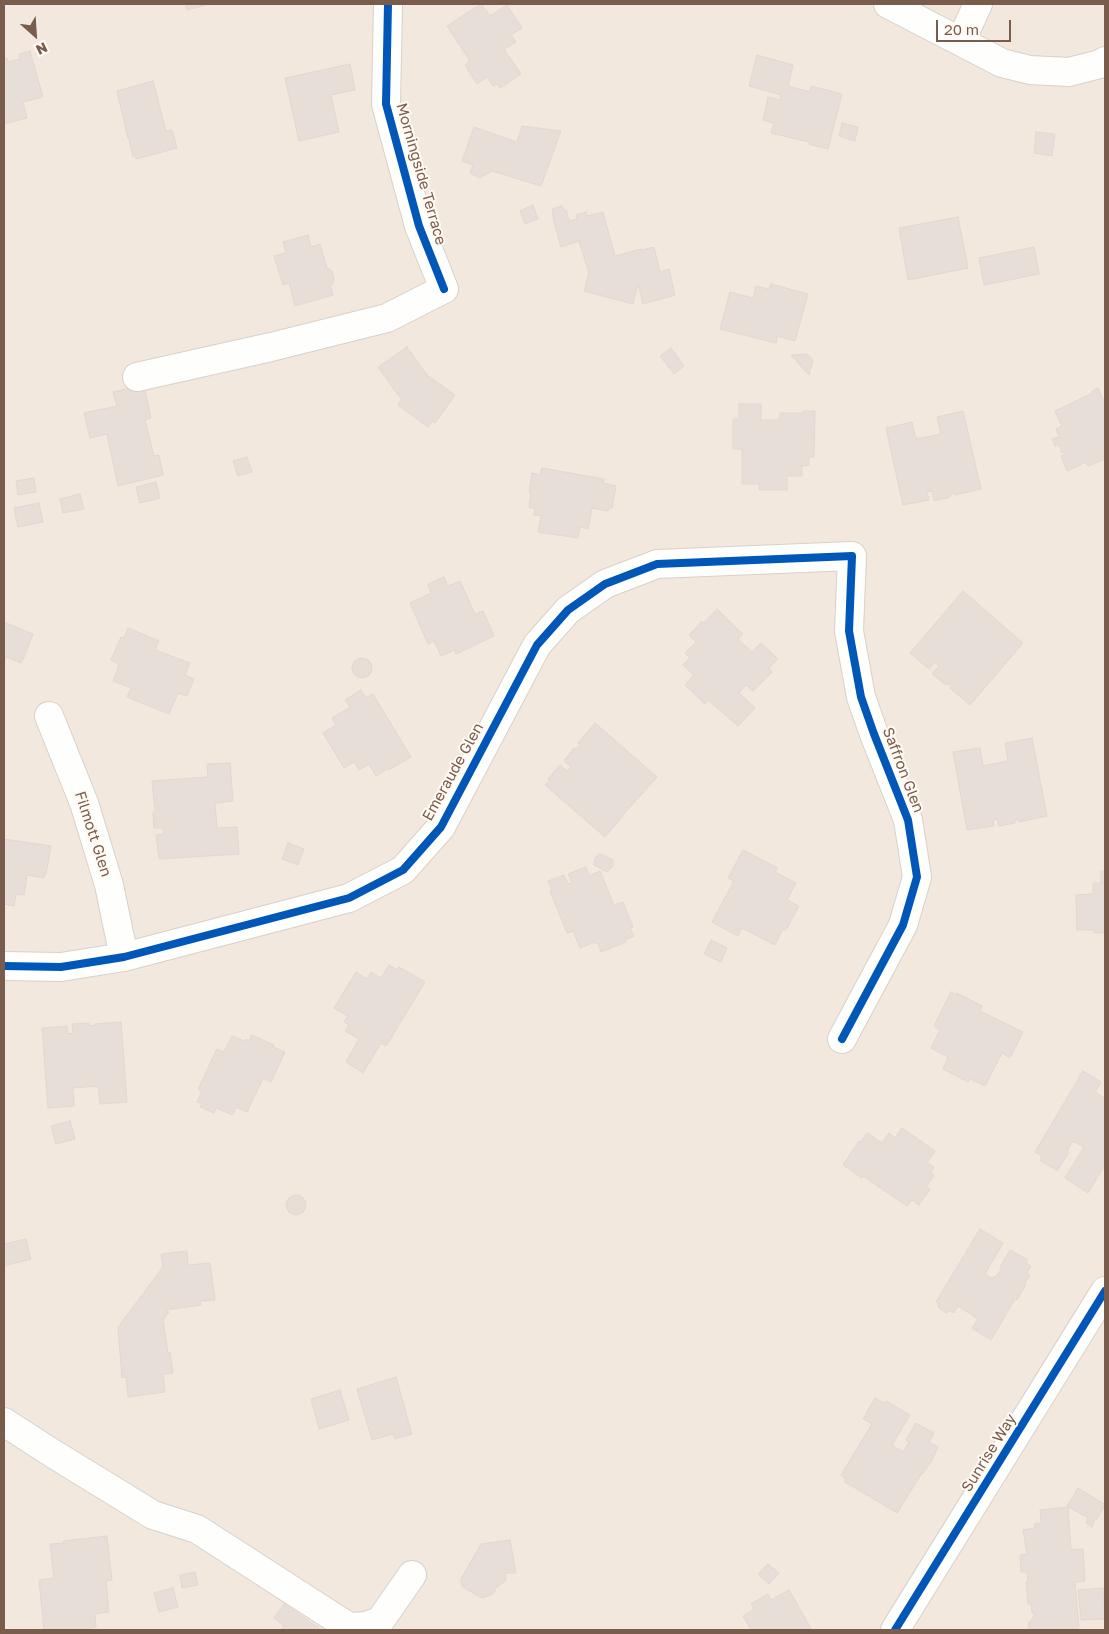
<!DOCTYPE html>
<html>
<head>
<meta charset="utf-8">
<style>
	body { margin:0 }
	#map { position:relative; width:1109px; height:1634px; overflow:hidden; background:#f9f5f0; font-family:"Golos Text",sans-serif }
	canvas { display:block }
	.frame { position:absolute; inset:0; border:5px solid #7a5c4d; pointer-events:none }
	.north { position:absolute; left:10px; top:10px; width:50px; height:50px; -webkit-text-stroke:4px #fffaf3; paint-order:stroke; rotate:154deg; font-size:14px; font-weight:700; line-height:20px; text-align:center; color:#7a5c4d }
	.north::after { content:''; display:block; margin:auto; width:18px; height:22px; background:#7a5c4d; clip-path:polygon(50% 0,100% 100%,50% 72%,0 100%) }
	.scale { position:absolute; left:936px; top:20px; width:75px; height:22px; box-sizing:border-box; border:2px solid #7a5c4d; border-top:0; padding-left:6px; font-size:15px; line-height:18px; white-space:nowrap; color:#7a5c4d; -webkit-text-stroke:4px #fffaf3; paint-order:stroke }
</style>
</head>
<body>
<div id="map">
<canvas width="1109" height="1634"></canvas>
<div class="frame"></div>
<div class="north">N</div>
<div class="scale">20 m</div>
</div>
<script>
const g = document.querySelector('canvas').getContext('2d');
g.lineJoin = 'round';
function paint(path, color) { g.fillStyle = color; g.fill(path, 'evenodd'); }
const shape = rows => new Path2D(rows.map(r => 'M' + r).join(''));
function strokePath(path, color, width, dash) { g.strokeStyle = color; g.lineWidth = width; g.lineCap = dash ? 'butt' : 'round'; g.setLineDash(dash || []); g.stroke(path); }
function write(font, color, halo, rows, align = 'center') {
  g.font = font + ' "Golos Text",sans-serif'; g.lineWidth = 4; g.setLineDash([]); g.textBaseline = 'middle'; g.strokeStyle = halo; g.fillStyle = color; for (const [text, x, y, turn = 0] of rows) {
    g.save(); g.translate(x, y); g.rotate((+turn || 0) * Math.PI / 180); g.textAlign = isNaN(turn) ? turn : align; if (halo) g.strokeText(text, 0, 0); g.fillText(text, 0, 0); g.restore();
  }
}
paint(shape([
	[4,4,1105,4,1105,1630,4,1630]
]), '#f2e8de');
const building = shape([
	[185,4,205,4,206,5,187,10,185,4],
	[481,4,490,16,507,5,522,28,511,35,516,42,504,49,521,74,500,88,497,84,493,86,487,77,477,84,465,65,470,61,447,26,481,4],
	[30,51,43,97,23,102,27,118,4,124,4,59,7,58,8,62,20,59,19,54,30,51],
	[757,55,793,65,788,86,810,92,811,86,842,94,828,149,809,144,809,142,771,133,774,123,763,120,768,97,780,100,781,95,749,86,757,55],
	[350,64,355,90,331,95,339,132,299,141,285,78,350,64],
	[153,81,166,131,172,130,177,148,136,159,135,156,133,157,129,139,128,139,117,91,153,81],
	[842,123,858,127,855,141,839,136,842,123],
	[522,126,561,131,541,186,492,171,480,178,470,173,473,165,462,161,474,127,517,142,522,126],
	[1036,132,1055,134,1052,156,1034,153,1036,132],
	[533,205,538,219,525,224,520,211,533,205],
	[562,206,564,210,566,210,569,221,577,219,576,215,586,212,587,216,603,212,615,256,641,249,642,250,654,247,660,272,669,269,675,295,643,304,638,284,633,304,584,291,589,273,579,241,561,247,554,222,552,209,562,206],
	[958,217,968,268,908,280,899,228,958,217],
	[308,235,311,247,320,244,327,268,332,271,334,278,333,284,330,286,333,295,295,306,289,283,283,285,274,256,286,253,283,242,308,235],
	[1034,247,1039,274,984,285,979,258,1034,247],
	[771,284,808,294,795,341,777,336,776,343,720,329,730,292,753,298,756,286,769,289,771,284],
	[407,347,427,375,455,395,435,423,432,421,428,427,398,405,402,399,398,395,378,367,407,347],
	[671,348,684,366,674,374,660,356,671,348],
	[807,354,813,360,809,375,791,355,807,354],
	[144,385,151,418,145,420,154,456,159,455,163,475,118,486,107,434,90,438,84,413,117,406,113,392,144,385],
	[1098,388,1105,403,1105,459,1088,466,1086,462,1067,471,1061,456,1066,453,1065,451,1062,453,1059,444,1055,446,1052,439,1058,437,1059,439,1060,438,1056,429,1062,426,1055,411,1093,393,1092,391,1098,388],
	[739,404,761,404,761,420,779,420,780,413,803,413,803,411,815,411,814,457,809,457,809,465,802,466,802,476,787,476,787,490,759,490,759,484,742,484,742,449,733,449,733,419,739,419,739,404],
	[963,411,981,489,955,495,955,493,950,494,950,497,934,501,932,491,927,492,929,500,903,505,886,428,912,422,916,439,941,434,937,417,963,411],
	[247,457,252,472,238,476,233,461,247,457],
	[542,468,604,479,603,483,616,486,612,508,609,508,608,511,592,508,588,529,580,527,578,538,538,532,541,516,534,515,535,509,529,507,531,493,529,492,532,473,540,475,542,468],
	[34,478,36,492,18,495,16,481,34,478],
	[156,482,160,498,140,503,136,487,156,482],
	[80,494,84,509,63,513,60,499,80,494],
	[39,503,43,522,18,527,14,508,39,503],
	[444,577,448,586,460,581,475,614,483,611,494,636,456,654,455,650,441,656,434,641,428,644,410,603,431,593,428,584,444,577],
	[963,591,1023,643,970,705,950,688,951,686,947,683,946,685,932,674,939,666,935,662,929,669,910,653,963,591],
	[717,609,743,634,738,639,752,652,761,643,778,659,769,668,772,672,753,691,746,685,739,693,755,708,738,726,708,700,705,704,685,685,694,675,683,665,690,658,685,653,696,642,689,635,702,621,704,623,717,609],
	[4,622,33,634,23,660,22,660,21,663,6,657,4,663,4,622],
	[128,628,159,641,155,650,190,663,185,675,194,679,187,696,178,693,169,714,127,697,131,688,113,681,118,669,117,668,119,664,111,660,121,637,124,638,128,628],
	'352 668a10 10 0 1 1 20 0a10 10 0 1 1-20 0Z',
	[361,690,366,698,373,694,411,757,389,770,389,768,376,776,369,764,359,770,354,762,344,768,323,733,336,725,332,718,350,707,345,700,361,690],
	[595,723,657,777,622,816,623,816,605,837,545,785,550,780,548,779,560,765,567,771,571,767,564,761,574,748,576,749,580,745,578,743,595,723],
	[1032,738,1047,816,1019,822,1019,819,1015,820,1015,823,999,826,997,819,993,820,994,826,967,830,953,752,980,748,983,766,1008,761,1005,743,1032,738],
	[230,763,233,801,215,803,217,828,237,827,239,854,159,859,156,835,164,834,163,828,154,828,153,812,155,812,152,781,208,777,207,764,230,763],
	[4,839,51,846,46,874,45,874,44,878,27,875,24,895,16,894,14,906,4,904,4,839],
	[288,843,304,849,298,865,282,859,288,843],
	[743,850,778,868,775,872,796,883,787,900,799,906,786,930,783,929,775,945,742,928,738,936,712,922,734,881,728,878,743,850],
	[600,854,613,860,613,866,607,872,594,865,595,858,600,854],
	[586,867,589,876,600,871,614,905,623,902,633,927,630,928,634,936,625,940,626,942,601,952,598,943,596,944,595,942,580,948,573,931,567,933,550,891,552,891,548,881,564,875,568,884,572,883,568,874,586,867],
	[1101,871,1105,871,1105,933,1094,933,1094,930,1077,930,1076,895,1093,894,1093,883,1101,883,1101,871],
	[711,940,727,948,721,962,704,954,711,940],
	[389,965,398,970,399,967,425,982,386,1046,381,1043,363,1073,346,1062,359,1039,345,1031,349,1025,344,1022,348,1016,334,1008,356,972,367,979,371,972,381,978,389,965],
	[951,992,957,995,957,993,982,1006,980,1011,1023,1032,1010,1058,1002,1053,985,1086,970,1079,968,1082,943,1069,948,1057,931,1048,940,1030,934,1026,951,992],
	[121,1022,127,1102,100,1104,98,1086,73,1088,74,1106,48,1108,42,1028,67,1026,68,1034,73,1033,72,1024,89,1023,89,1026,95,1025,95,1024,121,1022],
	[252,1035,274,1045,273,1047,285,1052,271,1082,263,1078,247,1112,236,1107,233,1115,216,1108,214,1113,200,1107,202,1104,197,1102,202,1091,198,1089,217,1049,224,1052,232,1036,244,1041,246,1039,249,1041,252,1035],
	[1083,1071,1101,1082,1096,1091,1096,1093,1105,1098,1105,1165,1088,1193,1065,1178,1084,1147,1073,1141,1067,1151,1069,1152,1057,1171,1040,1160,1042,1156,1035,1152,1083,1071],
	[70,1121,75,1139,56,1144,51,1126,70,1121],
	[902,1128,935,1151,927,1163,934,1167,930,1173,934,1175,926,1187,930,1189,919,1205,912,1200,907,1206,863,1176,862,1178,843,1165,859,1141,860,1143,867,1133,882,1143,889,1133,895,1138,902,1128],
	'286 1205a10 10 0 1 1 20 0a10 10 0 1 1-20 0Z',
	[980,1229,1003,1243,985,1274,993,1279,994,1276,996,1277,1002,1268,1000,1267,1010,1250,1028,1260,1026,1263,1031,1266,1027,1273,1030,1275,1025,1283,1026,1284,1017,1300,1015,1299,991,1340,972,1328,978,1319,958,1306,954,1313,950,1311,946,1313,939,1308,938,1303,936,1302,980,1229],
	[26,1239,31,1259,4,1266,4,1244,26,1239],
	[187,1251,188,1265,210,1263,215,1300,200,1301,201,1305,166,1310,169,1312,163,1320,168,1353,170,1352,173,1373,163,1374,165,1392,128,1397,126,1377,122,1378,118,1327,163,1267,161,1254,187,1251],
	[396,1377,412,1434,395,1439,393,1434,372,1440,357,1389,396,1377],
	[340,1390,349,1420,319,1429,311,1399,340,1390],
	[875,1398,885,1404,886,1401,910,1415,892,1445,903,1452,909,1442,906,1440,916,1423,934,1433,929,1442,938,1447,932,1460,923,1473,922,1473,897,1513,845,1482,845,1478,841,1475,872,1424,863,1419,875,1398],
	[1078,1488,1104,1504,1102,1506,1104,1507,1096,1520,1095,1519,1092,1527,1086,1523,1088,1518,1067,1506,1078,1488],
	[1068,1507,1071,1550,1083,1549,1085,1581,1075,1582,1079,1628,1068,1629,1069,1630,1029,1630,1028,1623,1034,1617,1034,1613,1032,1613,1031,1604,1028,1604,1026,1582,1028,1582,1027,1572,1021,1572,1020,1555,1027,1554,1023,1530,1035,1528,1034,1524,1041,1523,1040,1510,1068,1507],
	[107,1536,112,1580,106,1581,109,1612,95,1614,96,1627,90,1628,90,1630,44,1630,39,1580,54,1578,50,1544,64,1543,63,1541,107,1536],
	[510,1540,516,1573,506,1573,506,1580,496,1588,493,1594,483,1598,478,1596,463,1587,461,1583,461,1579,481,1544,510,1540],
	[768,1564,779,1573,769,1584,758,1574,768,1564],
	[195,1572,198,1585,182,1588,180,1575,195,1572],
	[173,1588,178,1607,159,1612,154,1593,173,1588],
	[1103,1588,1105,1619,1081,1620,1078,1590,1103,1588],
	[789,1590,812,1630,751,1630,743,1616,754,1609,751,1604,768,1594,771,1600,789,1590],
	[284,1604,319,1628,317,1630,281,1630,284,1626,274,1618,284,1604]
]);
paint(building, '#e6ded7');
strokePath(building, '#e2d8d2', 1);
const minor = shape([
	[888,4,1002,63,1030,70,1069,72,1100,64,1105,61],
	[961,41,978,4],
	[137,377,271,347,387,318,444,289,419,226,386,104,388,4],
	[49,716,84,803,109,885,124,957],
	[4,966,61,967,124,957,349,898,403,870,441,827,537,645,568,610,605,584,657,564,852,556,849,631,861,697,874,734,908,820,917,877,903,925,842,1039],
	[4,1422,52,1453,153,1515,197,1529,349,1627,366,1626,380,1621,412,1575],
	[895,1630,1105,1291]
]);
strokePath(minor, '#d7d1cb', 30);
strokePath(minor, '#fefefd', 28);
strokePath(shape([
	[388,4,386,104,419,226,444,289],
	[4,966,61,967,124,957,349,898,403,870,441,827,537,645,568,610,605,584,657,564,852,556,849,631,861,697,874,734,908,820,917,877,903,925,842,1039],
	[895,1630,1105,1291]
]), '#0057b8', 8);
write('15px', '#7a5c4d', '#fffaf3', [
	["Morningside Terrace",421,174,74],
	["Saffron Glen",903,770,69],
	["Emeraude Glen",453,772,-61],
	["Filmott Glen",93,834,72],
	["Sunrise Way",989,1453,-58]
]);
</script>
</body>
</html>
